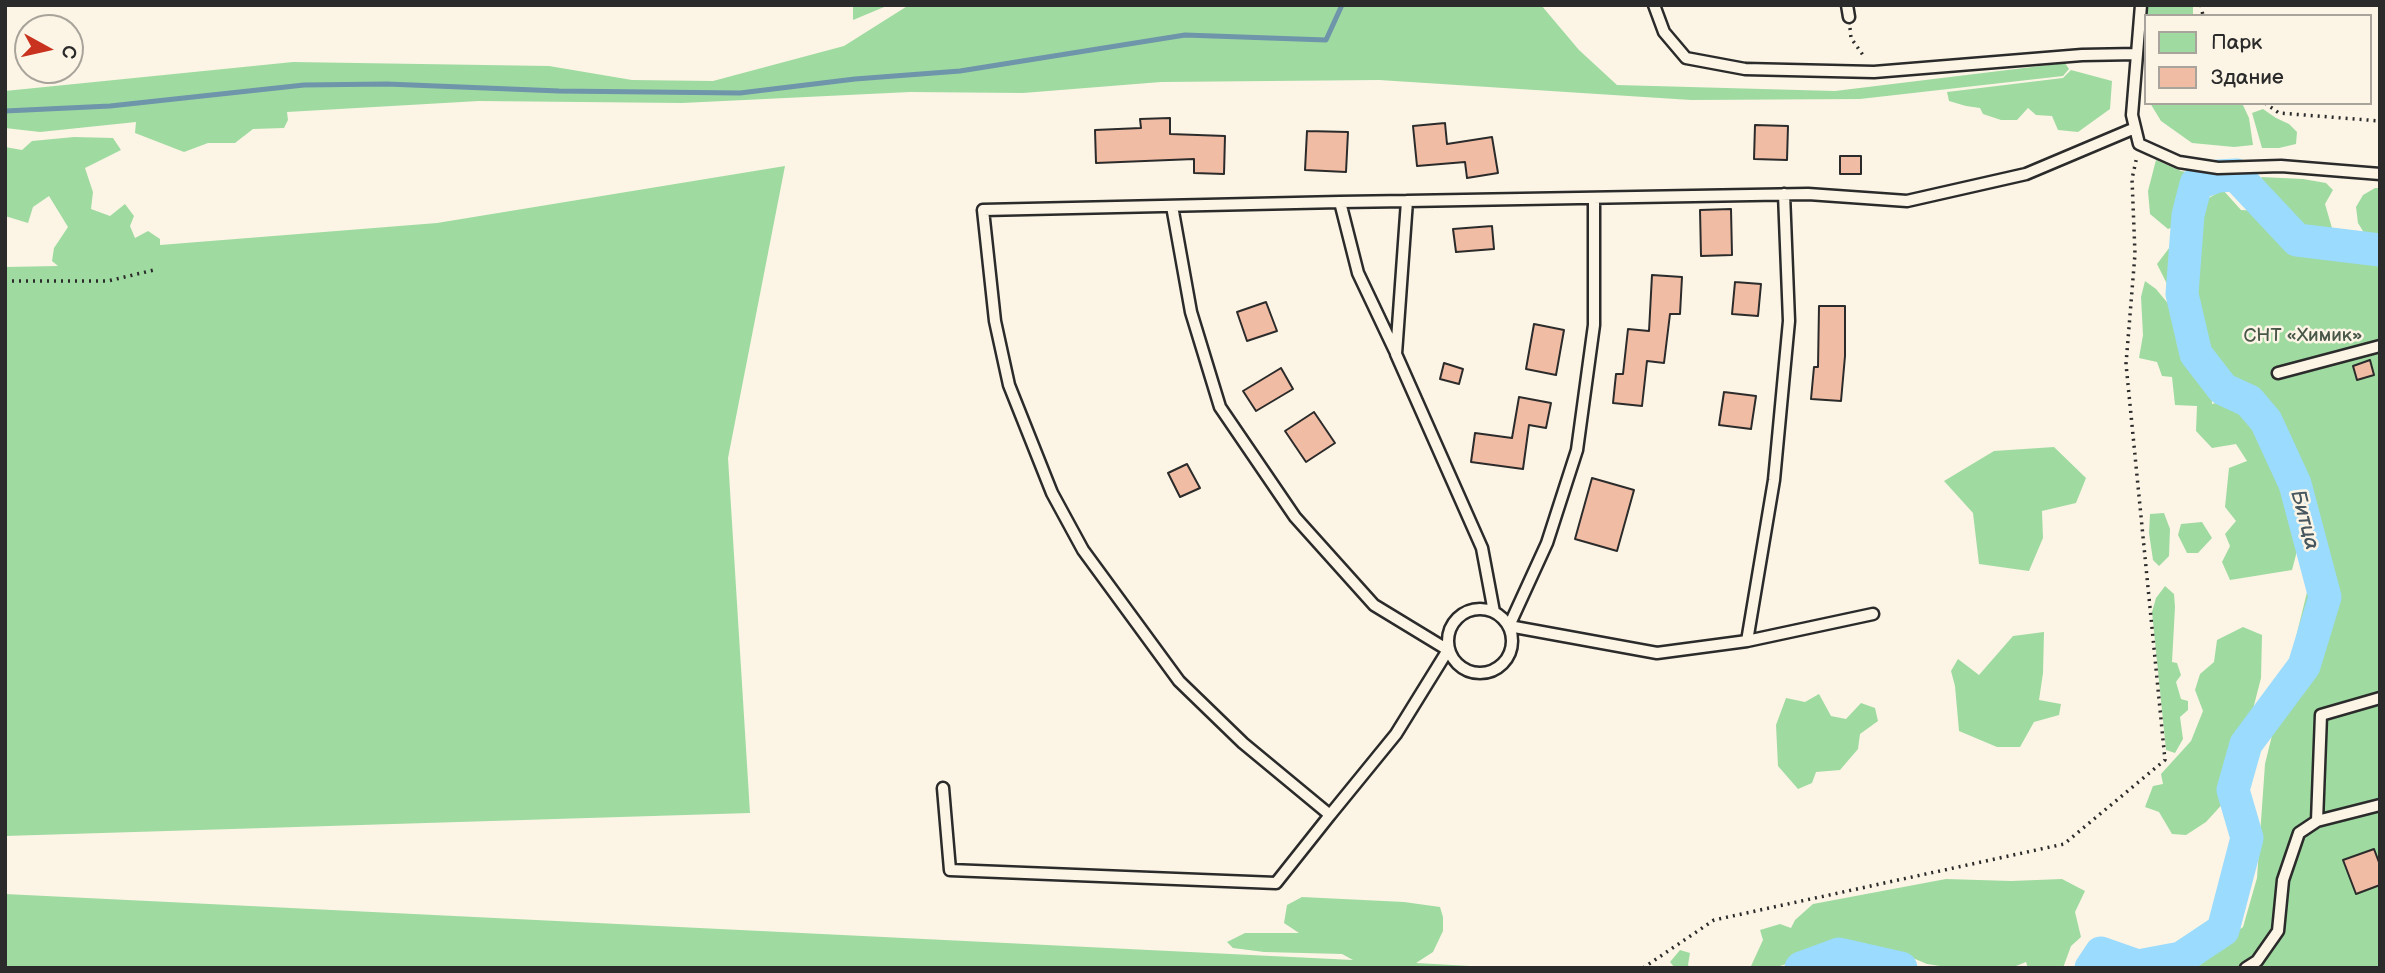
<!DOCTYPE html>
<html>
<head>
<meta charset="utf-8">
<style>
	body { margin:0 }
	#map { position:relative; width:2385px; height:973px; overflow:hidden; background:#fcf5e5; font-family:"Balsamiq Sans",sans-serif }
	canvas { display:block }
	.frame { position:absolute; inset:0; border:7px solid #2b2b2b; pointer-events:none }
	.legend { position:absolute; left:2144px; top:14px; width:228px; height:91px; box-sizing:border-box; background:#fcf5e5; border:2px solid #a8a49b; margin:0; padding:9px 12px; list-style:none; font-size:21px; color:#2b2b2b }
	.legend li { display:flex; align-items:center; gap:14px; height:35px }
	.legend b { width:35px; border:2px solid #a8a49b }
	.north { position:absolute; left:14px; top:14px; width:70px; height:70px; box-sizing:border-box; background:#fcf5e5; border:2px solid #a8a49b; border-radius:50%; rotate:98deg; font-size:19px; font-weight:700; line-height:28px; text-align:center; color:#2b2b2b }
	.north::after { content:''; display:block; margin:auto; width:24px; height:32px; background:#c8321e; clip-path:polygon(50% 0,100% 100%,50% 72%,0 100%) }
</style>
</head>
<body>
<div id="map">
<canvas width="2385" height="973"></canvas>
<div class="frame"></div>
<ul class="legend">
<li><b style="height:19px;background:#9fdaa1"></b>Парк</li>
<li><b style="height:19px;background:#f1bca4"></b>Здание</li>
</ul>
<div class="north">С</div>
</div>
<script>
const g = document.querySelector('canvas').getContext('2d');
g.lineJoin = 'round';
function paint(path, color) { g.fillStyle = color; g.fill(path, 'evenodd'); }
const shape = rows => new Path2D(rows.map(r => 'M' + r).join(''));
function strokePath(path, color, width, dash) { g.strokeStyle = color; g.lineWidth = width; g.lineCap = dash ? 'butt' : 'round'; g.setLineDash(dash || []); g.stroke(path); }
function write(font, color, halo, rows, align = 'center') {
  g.font = font + ' "Balsamiq Sans",sans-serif'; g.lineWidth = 5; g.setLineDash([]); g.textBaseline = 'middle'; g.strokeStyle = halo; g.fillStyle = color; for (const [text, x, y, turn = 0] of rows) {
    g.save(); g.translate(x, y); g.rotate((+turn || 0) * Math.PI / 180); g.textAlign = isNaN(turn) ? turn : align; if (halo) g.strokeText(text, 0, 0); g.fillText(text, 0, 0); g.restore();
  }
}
paint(shape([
	[853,5,889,5,853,20],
	[909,5,1541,5,1579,50,1617,85,1835,91,2065,63,2069,69,2063,76,1860,99,1691,100,1379,80,1161,82,1023,93,910,92,682,103,479,101,287,112,288,120,284,128,253,129,235,143,208,143,184,152,135,133,136,122,40,132,5,128,5,91,293,62,549,66,632,80,713,81,844,46],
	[2148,5,2193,5,2193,16,2147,16],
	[2071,70,2112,81,2110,109,2078,132,2058,130,2052,116,2036,115,2028,108,2017,120,2001,120,1983,114,1980,108,1966,106,1949,101,1947,92,2063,78],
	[2150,103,2242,103,2249,118,2253,145,2234,147,2192,143,2161,121],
	[2263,109,2276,118,2289,124,2297,132,2296,144,2279,148,2262,148,2252,113],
	[74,137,113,138,121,150,85,168,93,192,91,209,110,216,125,204,134,216,130,226,135,238,148,231,160,239,160,245,437,223,785,166,728,458,750,813,5,836,5,267,58,266,52,261,54,248,68,227,49,196,33,207,28,223,5,216,5,147,22,150,32,141],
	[2156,160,2181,171,2199,175,2209,186,2184,208,2179,225,2168,229,2150,214,2148,191],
	[2261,177,2303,179,2326,183,2333,190,2325,204,2332,228,2349,230,2357,251,2380,245,2380,968,2170,968,2199,958,2243,927,2257,878,2265,764,2308,588,2312,541,2274,419,2261,401,2219,372,2195,340,2157,264,2179,235,2194,235,2200,203,2223,190,2241,210,2261,211,2277,230,2285,218],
	[2375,188,2380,188,2380,243,2369,241,2358,223,2356,207,2363,195],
	[2145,281,2156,289,2176,313,2177,346,2189,350,2190,361,2202,369,2211,383,2212,404,2223,401,2232,407,2244,406,2261,424,2271,446,2292,511,2297,551,2292,570,2230,580,2222,562,2230,546,2225,534,2236,521,2225,507,2229,468,2247,461,2236,444,2212,448,2196,431,2197,406,2175,405,2172,377,2162,376,2157,362,2139,358,2143,335,2141,297],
	[2054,447,2086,478,2076,503,2042,511,2043,538,2029,571,1979,564,1973,513,1944,481,1994,451],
	[2164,513,2170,529,2169,556,2159,566,2153,560,2149,533,2150,514],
	[2202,522,2212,538,2198,553,2187,553,2178,535,2181,524],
	[2165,586,2174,594,2175,607,2172,662,2177,663,2181,675,2176,682,2181,699,2188,701,2188,710,2180,717,2183,739,2175,753,2166,750,2152,612,2156,598],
	[2243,627,2262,635,2261,678,2252,713,2226,775,2227,799,2206,822,2186,835,2172,834,2159,812,2145,807,2153,786,2163,784,2161,774,2191,741,2203,711,2195,690,2200,674,2214,662,2217,640],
	[2044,632,2043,673,2039,700,2061,704,2059,715,2034,722,2020,747,1997,747,1959,731,1955,686,1951,671,1958,659,1979,675,2013,636],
	[1819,694,1831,716,1846,719,1861,703,1875,708,1878,721,1860,734,1858,749,1840,770,1816,772,1812,783,1798,789,1778,766,1776,725,1786,698,1805,702],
	[1946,879,2011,881,2062,879,2085,891,2075,912,2081,937,2071,946,2063,968,2028,968,2026,962,2011,968,1953,968,1927,964,1908,956,1873,954,1843,947,1773,968,1751,966,1763,940,1760,930,1780,924,1791,928,1795,920,1813,904],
	[5,894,1353,960,1342,954,1264,952,1233,948,1227,942,1245,933,1299,933,1284,923,1287,905,1302,897,1404,902,1440,907,1443,917,1443,931,1433,952,1416,963,1506,968,5,968],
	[1680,950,1690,953,1688,965,1691,968,1675,968,1670,962]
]), '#9fdaa1');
strokePath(shape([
	[5,111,110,106,304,85,387,84,559,91,740,93,855,79,960,71,1185,35,1326,40,1342,5]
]), '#6e95a9', 5);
strokePath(shape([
	[1801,968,1839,954,1901,968],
	[2091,968,2101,953,2138,966,2181,958,2223,930,2247,838,2233,790,2246,744,2304,666,2325,597,2295,484,2266,421,2249,401,2223,389,2196,354,2182,294,2188,215,2196,184,2218,176,2236,175,2297,240,2380,250]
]), '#9bdbfd', 33);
const building = shape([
	[1170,118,1170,134,1225,136,1224,174,1194,173,1194,159,1096,163,1095,130,1141,128,1140,119,1170,118],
	[1445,123,1447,144,1492,137,1498,173,1467,178,1465,162,1417,166,1413,126,1445,123],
	[1755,125,1788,126,1787,160,1754,159,1755,125],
	[1307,131,1348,132,1346,172,1305,170,1307,131],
	[1840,156,1861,156,1861,174,1840,174,1840,156],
	[1731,209,1732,255,1701,256,1700,210,1731,209],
	[1492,226,1494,249,1456,252,1453,229,1492,226],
	[1652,275,1682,277,1680,314,1670,314,1664,363,1647,361,1642,406,1613,403,1616,374,1623,374,1628,329,1649,331,1652,275],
	[1735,282,1761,284,1758,316,1732,314,1735,282],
	[1266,302,1277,331,1247,341,1237,312,1266,302],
	[1819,306,1845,306,1845,356,1841,401,1811,399,1814,367,1818,367,1819,306],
	[1534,324,1564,330,1556,375,1526,369,1534,324],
	[2370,360,2374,375,2357,380,2353,366,2370,360],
	[1444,363,1463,369,1459,384,1440,379,1444,363],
	[1281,368,1293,389,1256,411,1243,391,1281,368],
	[1724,392,1756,396,1751,429,1719,425,1724,392],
	[1519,397,1551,403,1546,428,1529,425,1523,469,1471,462,1475,433,1512,438,1519,397],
	[1314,412,1335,443,1306,462,1285,431,1314,412],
	[1187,464,1200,488,1180,497,1168,473,1187,464],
	[1592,478,1634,490,1617,551,1575,539,1592,478],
	[2374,849,2380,865,2380,885,2356,894,2343,860,2374,849]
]);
paint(building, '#f1bca4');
strokePath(building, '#2b2b2b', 2);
const lane = shape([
	[1654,5,1664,32,1686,58,1745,69,1874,72,2082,55,2137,54],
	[1847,5,1849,17],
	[2141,5,2132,115,2139,144,2179,162,2218,168,2281,166,2380,174],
	[1594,198,1594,325,1577,450,1547,543,1509,626,1657,653,1747,641,1774,480,1789,321,1784,194],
	[1172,206,1191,312,1220,407,1295,517,1374,605,1448,650,1396,734,1330,815],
	[1395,351,1358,273,1340,202,1407,201],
	[2278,373,2380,346],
	'1448 641a32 32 0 1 1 64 0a32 32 0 1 1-64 0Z',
	[1494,612,1482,548,1396,354,1407,201,1808,194,1907,201,2026,174,2135,128],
	[1747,641,1873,614],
	[943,788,950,870,1276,883,1330,815,1243,743,1179,681,1083,550,1052,493,1009,385,995,321,983,210,1340,202],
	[2317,821,2321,715,2380,698],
	[2246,968,2257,961,2278,931,2283,880,2299,833,2317,821,2380,805]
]);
strokePath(lane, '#2b2b2b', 15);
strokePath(shape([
	[2201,5,2203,16],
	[1850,28,1851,38,1865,58],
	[2265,103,2279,113,2380,121],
	[5,281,108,281,154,270],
	[1643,968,1714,920,2064,844,2165,760,2126,364,2135,254,2132,179,2137,156]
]), '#2b2b2b', 3.5, [2, 5]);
strokePath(lane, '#fcf5e5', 10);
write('19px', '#485748', '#fcf5e5', [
	["СНТ «Химик»",2303,336]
]);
write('italic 21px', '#475760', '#fcf5e5', [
	["Битца",2304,520,75]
]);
</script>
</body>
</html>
